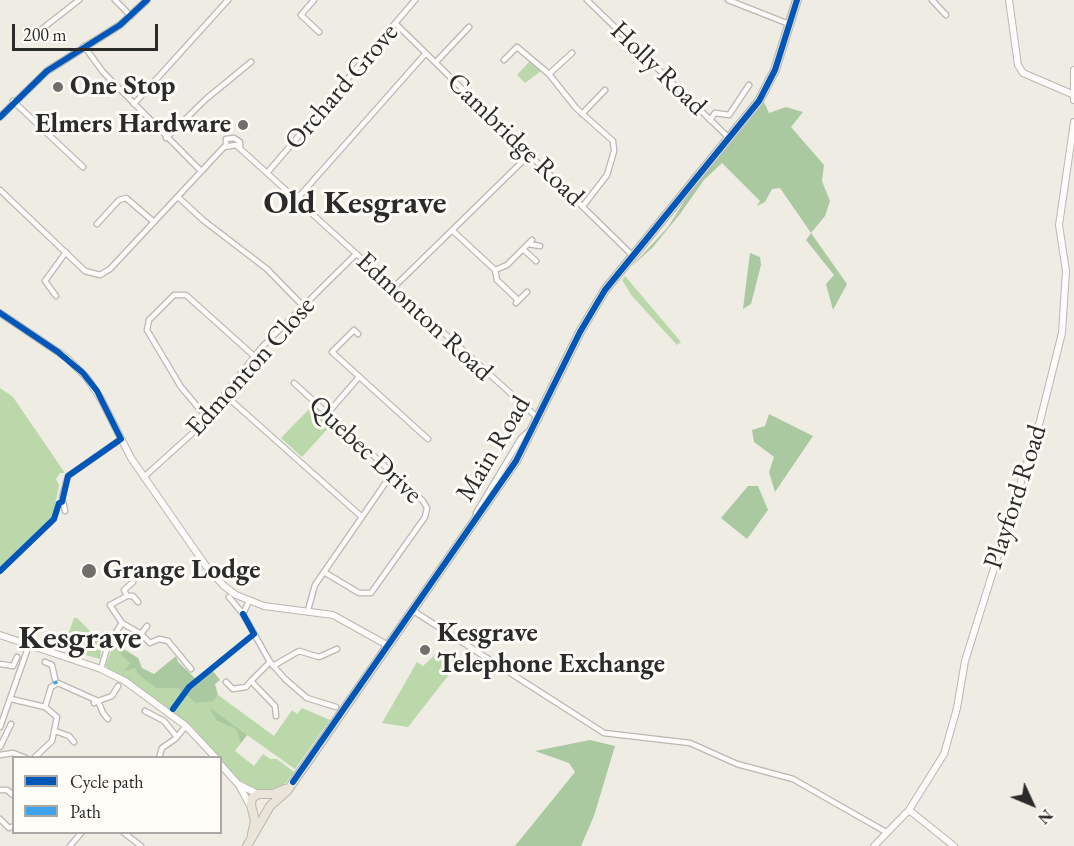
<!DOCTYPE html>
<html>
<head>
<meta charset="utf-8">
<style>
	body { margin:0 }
	#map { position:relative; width:1074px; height:846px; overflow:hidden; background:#efece3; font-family:"EB Garamond",serif }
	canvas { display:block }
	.legend { position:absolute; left:12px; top:756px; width:210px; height:78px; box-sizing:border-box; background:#fdfcf7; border:2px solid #a9a8a5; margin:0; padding:8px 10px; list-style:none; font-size:18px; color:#2b2b2b }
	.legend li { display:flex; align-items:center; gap:12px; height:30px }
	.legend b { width:30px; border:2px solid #a9a8a5 }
	.north { position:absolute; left:1002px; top:774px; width:60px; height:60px; -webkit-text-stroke:4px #fdfcf7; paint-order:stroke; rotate:134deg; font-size:16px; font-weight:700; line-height:24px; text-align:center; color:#2b2b2b }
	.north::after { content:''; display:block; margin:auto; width:21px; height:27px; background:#2b2b2b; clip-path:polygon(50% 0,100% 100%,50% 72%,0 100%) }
	.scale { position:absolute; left:12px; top:24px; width:146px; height:27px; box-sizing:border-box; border:3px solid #2b2b2b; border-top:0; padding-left:8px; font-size:18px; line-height:21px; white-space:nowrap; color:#2b2b2b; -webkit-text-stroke:4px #fdfcf7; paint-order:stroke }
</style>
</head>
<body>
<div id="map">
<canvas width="1074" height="846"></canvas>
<ul class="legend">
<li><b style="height:8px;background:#0057b8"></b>Cycle path</li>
<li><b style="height:8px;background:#3ea3eb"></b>Path</li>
</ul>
<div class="north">N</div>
<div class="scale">200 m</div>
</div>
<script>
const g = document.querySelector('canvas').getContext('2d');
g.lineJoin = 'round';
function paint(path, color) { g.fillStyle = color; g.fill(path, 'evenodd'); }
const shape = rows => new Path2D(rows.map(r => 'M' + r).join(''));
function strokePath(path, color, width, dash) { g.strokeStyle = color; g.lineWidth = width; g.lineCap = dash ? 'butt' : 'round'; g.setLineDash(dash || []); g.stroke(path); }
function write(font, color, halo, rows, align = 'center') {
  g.font = font + ' "EB Garamond",serif'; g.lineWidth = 6; g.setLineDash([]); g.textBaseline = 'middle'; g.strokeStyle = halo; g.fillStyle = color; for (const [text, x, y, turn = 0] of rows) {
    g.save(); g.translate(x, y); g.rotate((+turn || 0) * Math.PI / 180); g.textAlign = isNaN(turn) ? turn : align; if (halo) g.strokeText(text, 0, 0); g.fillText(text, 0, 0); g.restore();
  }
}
paint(shape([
	[530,61,541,71,525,83,517,75],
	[625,276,681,342,677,345,632,296,622,280],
	[0,388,13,397,65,473,60,473,56,479,59,485,53,516,0,567],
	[313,405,332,424,302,457,281,438],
	[74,618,77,618,98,639,102,646,100,659,63,649],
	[114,643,147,677,169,678,213,701,218,695,274,736,292,710,297,714,302,708,330,720,295,769,247,735,235,751,254,766,263,754,270,759,277,759,294,772,283,786,271,791,258,791,238,779,193,727,135,684,108,669,106,665],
	[440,650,458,663,408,727,382,723,417,662,423,666]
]), '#bad8aa');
paint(shape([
	[764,102,769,113,786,107,803,112,791,127,824,165,822,181,830,201,825,216,811,233,847,284,833,310,826,284,834,275,806,240,811,233,780,188,772,189,765,202,757,206,760,201,722,163,704,180,680,214,653,247,631,267,668,227,690,192],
	[750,253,760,257,761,265,751,304,743,309],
	[769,414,813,436,775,492,769,472,774,457,754,442,752,430,765,426],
	[748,486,758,486,768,510,747,539,721,518],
	[119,646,138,658,142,668,154,674,176,656,178,662,198,681,212,670,220,680,215,684,218,695,213,701,196,703,178,688,156,688,137,673,136,668,125,671,130,663,115,648],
	[210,708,247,735,241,743,236,729,216,720],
	[590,740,615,746,594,816,581,846,515,846,575,772,569,763,535,751]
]), '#abc9a1');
const minor = shape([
	[115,0,131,16],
	[314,0,301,15,319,32],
	[587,0,729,138],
	[728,0,789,24],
	[932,0,946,15],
	[396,24,633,256],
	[33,36,79,0],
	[84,46,103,72,200,170],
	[504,60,517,47,549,74,576,108,613,141,614,151,607,175,583,206],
	[436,62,469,27],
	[549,74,572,53],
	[13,101,83,167],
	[134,104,228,0],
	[582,114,605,90],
	[710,120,715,113,729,115,749,85],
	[166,138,206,99,251,62],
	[226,145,226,139,234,138,240,142,240,148],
	[267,173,415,0],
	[0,190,85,271,100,275,110,269,224,147,236,145,539,419],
	[178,197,203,220,267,269,303,306],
	[296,200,426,53],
	[97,224,119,200,126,198,154,222],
	[452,230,495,270,497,280,518,300],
	[528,244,540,246],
	[523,249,536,261],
	[495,270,507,265,532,240],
	[393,288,530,154],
	[56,296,45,281,66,252],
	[516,303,527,292],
	[358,334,354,330,332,352,428,439],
	[294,383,423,501,427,508,425,517,371,593,359,593,324,572],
	[225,395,362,517],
	[327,414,359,377],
	[207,418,181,387,147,330,149,320,174,295,186,295,254,356],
	[144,477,196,430,262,347,356,254],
	[65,511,62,497,68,476,121,439],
	[476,513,521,438,528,432],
	[127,596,124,590,133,582],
	[229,597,243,614,270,662,285,679,307,698,336,707],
	[308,610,315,585,393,472],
	[412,610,604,733,690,743,737,764,793,779,886,832],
	[243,614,249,601],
	[122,623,141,634,150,643,159,639,168,641,191,669],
	[141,634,147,626],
	[45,662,52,665,56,684],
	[270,662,251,681,275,706,276,716],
	[0,664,13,666,17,657],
	[273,666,299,651,319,657,337,649],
	[101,669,108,645,122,623,110,605,127,596,133,596,138,602],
	[226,682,233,689,246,687,251,681],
	[11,699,45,707,57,717,52,741,34,758],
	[94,703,98,701,103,713,108,719],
	[45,707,51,687,58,683,98,701,112,696,118,686],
	[145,711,164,721,177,737],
	[0,727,29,645],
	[55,731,69,736,74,742],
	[0,747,11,724],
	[0,755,13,753,26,758],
	[159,758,162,748,175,739,186,726],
	[0,790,7,790,13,795],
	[0,819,9,828,14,826],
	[123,832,141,846],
	[70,846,82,832]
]);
const tertiary = shape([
	[1009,0,1018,65,1023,73,1072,94],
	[1074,70,1074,100],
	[0,117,47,71,120,25,147,0],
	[0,313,67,358,87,378,101,399,131,458,206,566,224,586,236,595,264,606,333,615,387,645],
	[0,635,101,669,125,681,186,726,216,758],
	[220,764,238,784,258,794],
	[240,787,251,807],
	[909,810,954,846],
	[874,846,909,810,944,754,957,708,965,661,1040,421,1062,333,1066,271,1059,225,1074,122]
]);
const primary = shape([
	[252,834,255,821,251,805,252,798,258,794,273,794,285,789],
	[247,846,270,806,287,791,311,757,516,461,580,332,605,290,759,101,775,70,797,0]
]);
strokePath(minor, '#b9b7b1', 7);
strokePath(tertiary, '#b9b7b1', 8);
strokePath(primary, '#b9b7b1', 10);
strokePath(minor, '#fdfcfb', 4.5);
strokePath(tertiary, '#fdfcfb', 6);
strokePath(primary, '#ebe4d9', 8);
strokePath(shape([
	[55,681,56,684]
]), '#3ea3eb', 4.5, [9, 4.5]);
strokePath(shape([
	[0,117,47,71,120,25,147,0],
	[0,313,58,352,83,373,97,391,121,439,68,476,62,502,59,503,54,519,0,571],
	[173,709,189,687,254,634,243,614],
	[293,782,516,461,580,332,605,290,759,101,775,70,797,0]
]), '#0057b8', 6);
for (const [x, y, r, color] of [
	[58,87,6,"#706f6b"],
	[243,125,6,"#706f6b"],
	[89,571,8,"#706f6b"],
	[425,650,6,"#706f6b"]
]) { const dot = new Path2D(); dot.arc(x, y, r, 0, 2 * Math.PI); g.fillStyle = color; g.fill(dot); strokePath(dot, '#fdfcf7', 2); }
write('27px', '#2b2b2b', '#fdfcf7', [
	["Holly Road",658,69,44],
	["Orchard Grove",342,87,-49],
	["Cambridge Road",515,140,44],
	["Edmonton Road",424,317,43],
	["Edmonton Close",251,367,-48],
	["Main Road",494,449,-59],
	["Quebec Drive",365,450,43],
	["Playford Road",1016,497,-72]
]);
write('bold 27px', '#2b2b2b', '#fdfcf7', [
	["One Stop",70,87],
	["Elmers Hardware",231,125,"right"],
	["Grange Lodge",103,571],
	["Kesgrave",437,634],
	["Telephone Exchange",437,665]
], 'left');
write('bold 33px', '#2b2b2b', '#fdfcf7', [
	["Old Kesgrave",355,204],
	["Kesgrave",80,639]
]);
</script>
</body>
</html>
